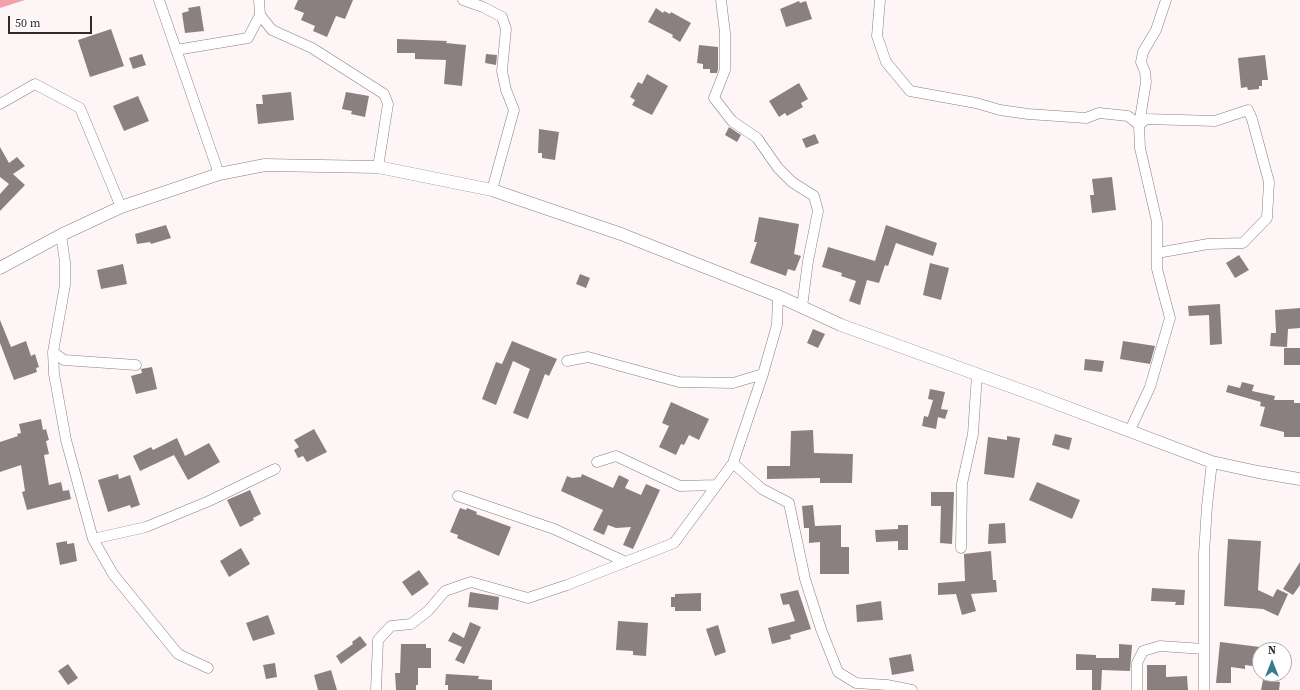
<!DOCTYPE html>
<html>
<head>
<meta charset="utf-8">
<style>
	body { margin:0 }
	#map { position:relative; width:1300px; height:690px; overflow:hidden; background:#fef6f6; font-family:"Source Serif 4",serif }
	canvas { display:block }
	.north { position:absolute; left:1252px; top:642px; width:40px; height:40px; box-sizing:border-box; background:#fff; border:1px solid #acaaaa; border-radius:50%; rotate:0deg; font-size:11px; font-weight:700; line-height:16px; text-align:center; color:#2f2b2b }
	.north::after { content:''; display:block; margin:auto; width:14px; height:18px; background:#387b8b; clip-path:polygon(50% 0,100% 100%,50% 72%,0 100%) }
	.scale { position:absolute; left:8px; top:16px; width:84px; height:18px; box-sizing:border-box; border:2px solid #2f2b2b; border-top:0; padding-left:5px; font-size:12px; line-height:14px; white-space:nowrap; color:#2f2b2b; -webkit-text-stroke:3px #fff; paint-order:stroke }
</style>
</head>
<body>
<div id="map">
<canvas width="1300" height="690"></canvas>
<div class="north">N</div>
<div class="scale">50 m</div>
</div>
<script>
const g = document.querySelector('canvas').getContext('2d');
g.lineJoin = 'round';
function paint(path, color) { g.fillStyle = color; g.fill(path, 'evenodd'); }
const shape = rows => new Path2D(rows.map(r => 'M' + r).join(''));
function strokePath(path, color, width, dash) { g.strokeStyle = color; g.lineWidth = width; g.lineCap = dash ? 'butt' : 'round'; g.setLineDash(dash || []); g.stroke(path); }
paint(shape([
	[0,0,25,0,0,8]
]), '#f3a2a9');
paint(shape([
	[298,0,353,0,345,19,336,16,327,37,313,31,315,26,301,20,304,13,294,9],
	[799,1,800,3,806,1,812,19,786,27,780,9],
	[200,6,204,31,185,33,182,13,189,11,188,8],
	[656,8,663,13,664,11,670,14,671,12,691,23,680,42,672,37,673,35,648,22],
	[111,29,124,66,90,77,78,40],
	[397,39,447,41,446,43,466,45,462,86,444,84,446,60,415,59,415,53,397,53],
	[699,45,718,47,718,69,717,73,710,73,710,69,703,69,703,64,697,63],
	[142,54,146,65,133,69,129,58],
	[486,54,497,55,496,65,485,63],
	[1265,55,1268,80,1262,80,1262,86,1259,86,1259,89,1248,90,1247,87,1241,88,1238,58],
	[647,74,668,86,652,115,632,105,635,100,630,97,638,82,642,84],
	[799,83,808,99,801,103,803,107,787,116,785,113,779,117,769,101],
	[291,92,294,120,258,124,256,104,263,104,262,95],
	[346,92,369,96,365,117,351,114,352,111,342,109],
	[138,96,149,121,124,131,113,106],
	[729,127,741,135,737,142,725,135],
	[539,129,559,132,555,160,542,158,542,153,538,153],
	[815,134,819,143,806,148,802,139],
	[0,147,9,163,17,157,25,166,13,174,25,185,0,211,0,194,9,184,0,177],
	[1112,177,1116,210,1092,213,1090,195,1094,195,1092,179],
	[759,217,799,224,794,254,801,256,795,271,788,269,786,276,750,263,757,242,754,242],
	[166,225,171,238,151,244,150,242,137,244,135,234],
	[886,225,937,243,933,256,896,243,888,266,885,265,879,283,867,280,860,305,849,301,856,281,841,276,842,273,822,267,828,247,875,261],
	[1239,255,1249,270,1235,278,1226,263],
	[930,263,949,268,941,300,923,295],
	[123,264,127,284,101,289,97,270],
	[580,274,590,278,586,288,576,284],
	[1220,304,1222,344,1210,345,1209,315,1189,316,1188,306],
	[1300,308,1300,328,1288,329,1287,347,1270,346,1271,333,1276,333,1275,310],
	[0,320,11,347,26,341,31,356,35,354,39,367,36,368,37,372,14,380,0,343],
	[813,329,825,334,818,348,807,343],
	[512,341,557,359,549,376,545,374,528,419,513,413,530,369,513,361,496,405,482,399,496,362,502,364],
	[1123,341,1155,346,1150,364,1120,359],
	[1284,348,1300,348,1300,365,1284,365],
	[1085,359,1104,361,1102,372,1084,370],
	[152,367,157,389,136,394,131,376,142,373,141,369],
	[1242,382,1254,385,1252,391,1275,396,1274,400,1294,400,1294,403,1300,403,1300,437,1284,437,1284,432,1260,426,1265,407,1260,406,1261,402,1226,392,1228,385,1240,388],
	[930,389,945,392,941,409,948,410,945,419,938,417,936,429,922,426,924,416,928,417,933,400,928,399],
	[671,402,709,419,699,440,689,435,684,445,681,444,676,455,659,447,669,426,662,423],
	[41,419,43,430,46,429,49,440,46,441,49,454,44,455,49,485,61,482,63,491,69,490,71,499,27,510,22,492,25,491,21,465,0,472,0,442,18,436,17,434,21,433,19,424],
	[314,429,327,452,307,462,303,456,298,458,294,450,299,447,294,440],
	[813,430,814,453,853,454,852,483,820,483,820,478,767,479,767,466,790,466,791,431],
	[1055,434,1072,438,1069,450,1052,445],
	[1007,436,1020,438,1014,478,984,474,988,437,1007,440],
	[177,438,185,456,209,443,220,462,188,480,174,455,140,471,133,456,151,447,153,450],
	[118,474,119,479,130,475,140,505,131,508,130,505,108,512,98,480],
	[582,474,613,488,619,475,629,480,625,488,641,495,646,484,660,490,633,549,623,545,631,527,616,528,608,525,604,535,593,530,603,510,561,491,567,476,572,478,581,477],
	[1037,482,1080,500,1072,519,1029,500],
	[250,490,261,514,253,518,254,520,240,527,227,500],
	[931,492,954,492,952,544,940,543,941,506,931,506],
	[813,505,815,526,841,525,841,547,849,547,849,574,820,574,820,542,809,543,809,528,804,528,802,506],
	[460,508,466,510,467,508,477,512,476,514,511,527,499,556,457,538,458,535,450,532],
	[1005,523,1006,543,988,544,989,524],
	[898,525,908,525,908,550,898,550,898,541,876,542,875,530,898,529],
	[1228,539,1261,541,1258,590,1273,597,1277,589,1288,594,1278,616,1263,609,1224,606],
	[67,541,67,544,74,543,77,561,60,565,56,543],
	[241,548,250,564,229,577,220,561],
	[991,551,993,580,996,580,997,592,971,594,976,611,962,615,956,594,938,595,938,583,965,581,964,554],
	[1300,562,1300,585,1293,595,1283,589],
	[419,570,429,584,412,596,402,582],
	[1152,588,1185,590,1184,605,1175,605,1176,602,1151,601],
	[798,590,811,629,790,635,791,639,772,644,768,628,795,621,789,604,783,605,780,594],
	[470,592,499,597,498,610,468,607],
	[701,593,701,611,675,611,675,607,671,607,671,597,675,597,675,594],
	[881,601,883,620,857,622,856,605],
	[268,615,275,634,253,641,246,623],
	[618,621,648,623,646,656,633,655,633,651,616,650],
	[470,622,481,627,464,664,455,660,462,647,448,641,453,632,464,638],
	[718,625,726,652,715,656,706,629],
	[360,636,367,645,341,664,336,656,353,644,352,642],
	[1220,642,1260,647,1260,667,1245,665,1245,669,1231,667,1231,683,1216,683],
	[401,644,426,644,426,648,431,648,431,668,418,668,418,685,416,685,416,690,396,690,395,673,400,673],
	[1119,644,1132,645,1130,671,1102,670,1101,690,1092,690,1092,670,1076,670,1076,654,1096,655,1096,658,1119,658],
	[911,654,914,671,892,675,889,658],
	[275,663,277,677,266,679,263,665],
	[68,664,78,678,68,685,58,671],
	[1147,665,1166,665,1166,677,1187,676,1188,690,1147,690],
	[331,670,337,690,318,690,314,675],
	[446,674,479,676,478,679,492,680,492,690,448,690,448,685,445,685],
	[1263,680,1280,682,1279,690,1261,690]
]), '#8a8080');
const minor = shape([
	[159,0,219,174],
	[259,0,260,15,272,30,312,48,384,94,388,104,378,167],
	[463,0,483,7,502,17,506,29,502,71,506,90,514,110,492,190],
	[721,0,725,33,725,70,714,98,732,121,757,138,778,168,792,182,814,196,818,211,808,261,802,307],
	[880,0,877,36,886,62,910,91,976,103,1000,110,1028,114,1086,118,1099,113,1128,116,1139,125,1146,82,1145,72,1141,62,1143,52,1156,30,1166,0],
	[176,50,248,38,260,15],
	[0,104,35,84,80,108,121,207],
	[61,235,65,262,65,285,53,352,54,374,66,440,93,539,113,574,178,654,208,668],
	[53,352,64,360,136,365],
	[567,361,588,357,679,382,733,383,763,374],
	[1130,430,1150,387,1170,318,1157,269,1157,222,1140,148,1139,125,1146,119,1215,121,1248,110,1252,119,1269,182,1267,218,1243,243,1208,244,1157,253],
	[597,462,616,456,680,486,717,485],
	[733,463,762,489,789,503,805,579,821,629,838,672,856,683,887,685,912,690],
	[458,496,554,529,626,562],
	[93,539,146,527,209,501,275,469],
	[961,548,962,484,973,434,977,374],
	[376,690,378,640,391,626,411,624,428,611,445,591,471,582,528,598,567,585,674,543,733,463,763,374,777,325,778,296],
	[1137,690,1137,663,1143,651,1160,646,1204,649],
	[1204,690,1204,554,1207,506,1212,462]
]);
const tertiary = shape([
	[0,268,61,235,121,207,219,174,265,165,378,167,492,190,621,234,778,296,841,325,1037,396,1212,462,1258,472,1300,479]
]);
strokePath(minor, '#887e7f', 11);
strokePath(tertiary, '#887e7f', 13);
strokePath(minor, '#fff', 10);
strokePath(tertiary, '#fff', 12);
</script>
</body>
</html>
